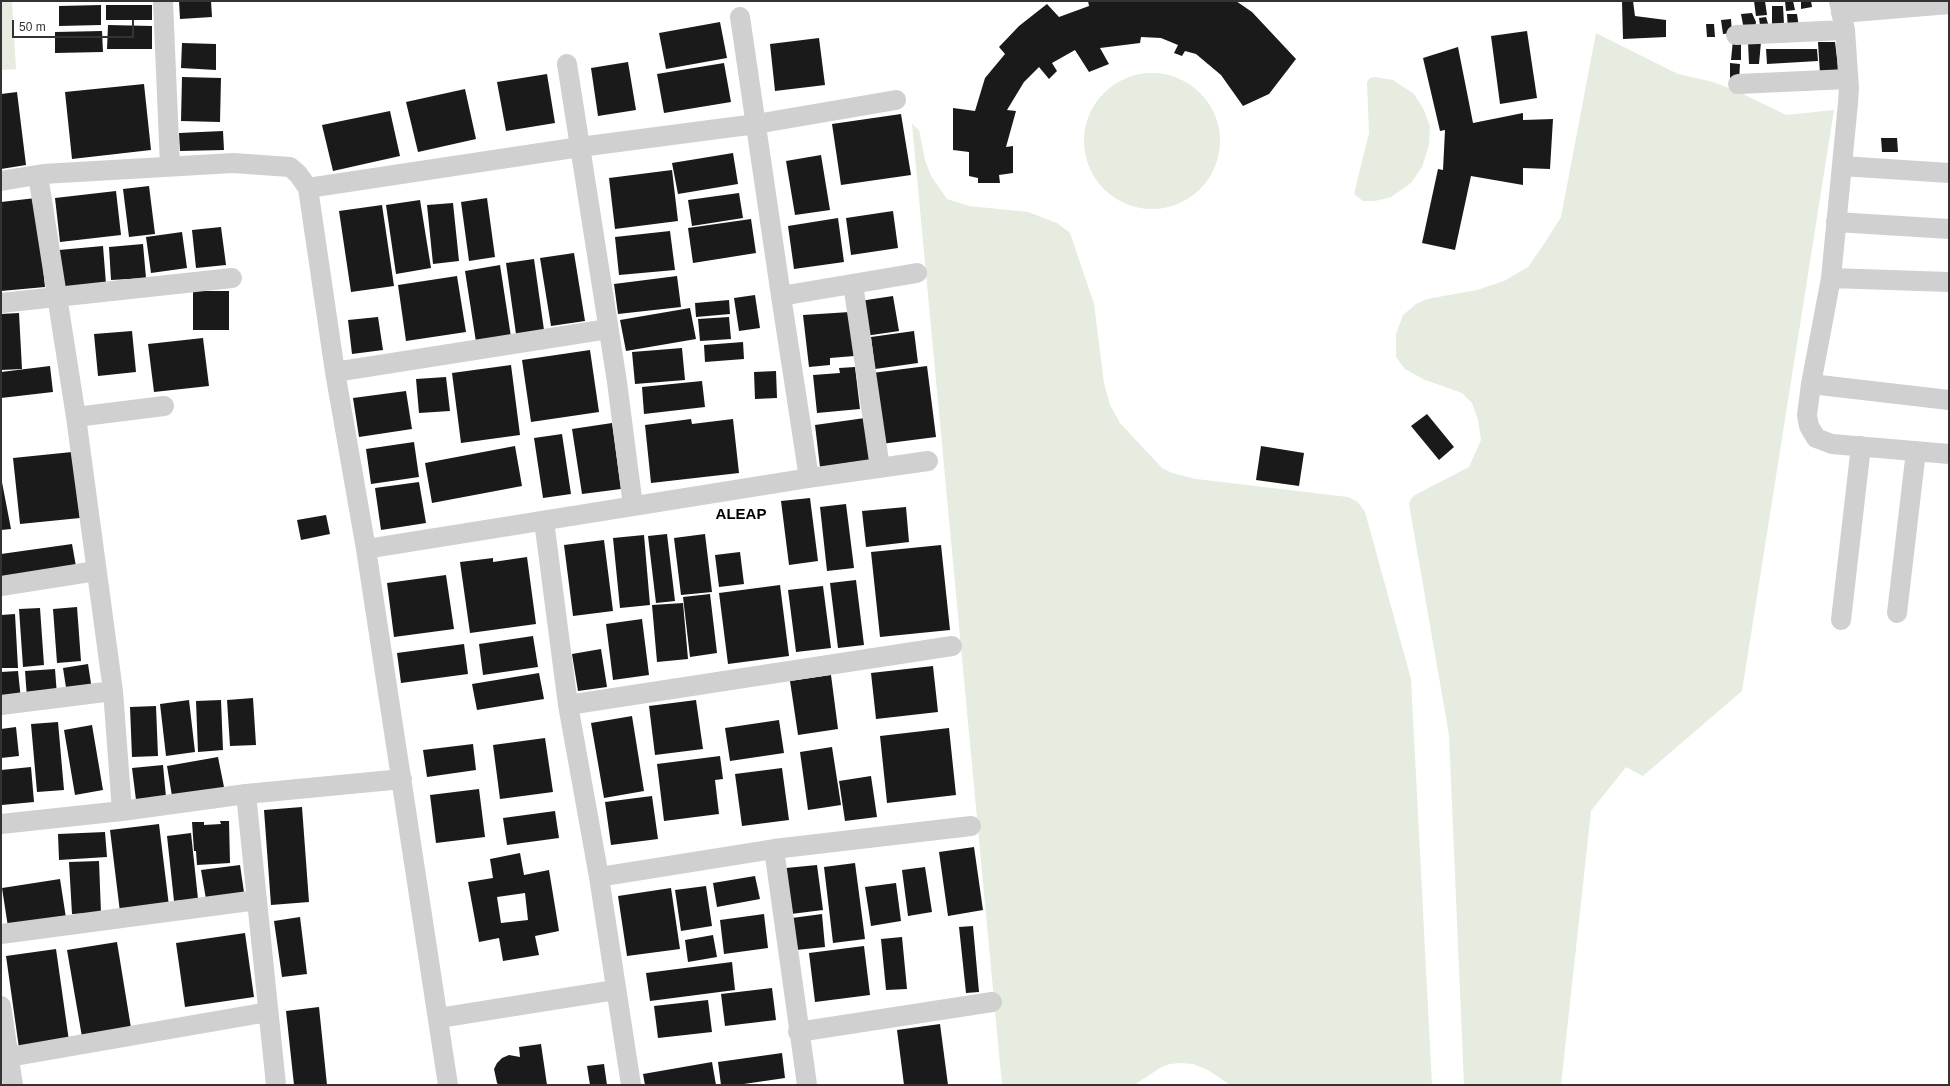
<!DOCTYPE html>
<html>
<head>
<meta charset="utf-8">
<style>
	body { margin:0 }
	#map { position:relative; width:1950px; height:1086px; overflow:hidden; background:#fff; font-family:Arial,sans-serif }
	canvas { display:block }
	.frame { position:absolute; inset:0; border:2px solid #333; pointer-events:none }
	.scale { position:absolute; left:12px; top:20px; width:122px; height:18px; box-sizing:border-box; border:2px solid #333; border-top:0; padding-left:5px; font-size:12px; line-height:14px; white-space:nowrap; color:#333; -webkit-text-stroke:3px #fff; paint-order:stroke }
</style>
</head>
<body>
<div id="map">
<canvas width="1950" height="1086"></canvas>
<div class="frame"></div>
<div class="scale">50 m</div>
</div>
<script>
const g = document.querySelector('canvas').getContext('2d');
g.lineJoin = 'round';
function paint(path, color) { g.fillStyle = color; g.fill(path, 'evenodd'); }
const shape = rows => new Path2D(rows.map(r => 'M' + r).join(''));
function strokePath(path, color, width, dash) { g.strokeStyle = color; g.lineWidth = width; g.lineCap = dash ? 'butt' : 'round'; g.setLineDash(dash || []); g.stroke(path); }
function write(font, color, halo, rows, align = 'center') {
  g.font = font + ' Arial,sans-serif'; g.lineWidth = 4; g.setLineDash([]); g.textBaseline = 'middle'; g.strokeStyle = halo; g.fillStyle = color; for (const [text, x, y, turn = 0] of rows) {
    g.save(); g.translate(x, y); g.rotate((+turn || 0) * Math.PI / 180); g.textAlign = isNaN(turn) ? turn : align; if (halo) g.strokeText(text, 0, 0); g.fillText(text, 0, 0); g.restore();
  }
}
paint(shape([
	[1,1,12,1,16,69,1,70],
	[1596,33,1678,74,1713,82,1737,91,1786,115,1834,110,1742,691,1643,776,1626,767,1591,811,1561,1085,1464,1085,1449,735,1409,504,1411,499,1415,495,1469,467,1481,440,1478,420,1472,403,1462,393,1425,380,1405,369,1396,357,1396,334,1403,315,1416,304,1427,299,1477,290,1504,281,1528,267,1544,244,1561,217],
	'1084 141a68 68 0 1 1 136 0a68 68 0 1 1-136 0Z',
	[1375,77,1393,80,1414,94,1424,110,1430,126,1429,145,1422,167,1411,183,1391,197,1375,201,1363,201,1354,194,1369,133,1367,82,1370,78],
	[912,124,919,130,925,160,931,176,947,199,969,206,1028,212,1057,223,1070,233,1094,304,1104,383,1110,405,1120,423,1162,468,1172,473,1196,479,1348,497,1358,502,1365,512,1411,679,1432,1085,1230,1085,1208,1070,1193,1064,1181,1063,1169,1064,1160,1068,1134,1085,1002,1085]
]), '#e6ecdf');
paint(shape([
	[179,1,211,1,212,17,180,19],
	[1088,1,1236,1,1252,12,1296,59,1269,94,1243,106,1221,75,1196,54,1185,51,1182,56,1174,53,1178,45,1161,38,1141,37,1140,43,1100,48,1109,64,1089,72,1075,50,1052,63,1057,71,1049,79,1039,67,1024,82,1007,110,1016,111,1006,147,1013,146,1013,173,999,175,1000,183,978,183,978,178,969,176,969,152,953,150,953,108,975,111,985,78,1005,54,999,47,1019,26,1047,4,1059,17,1089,6],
	[1622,1,1633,1,1635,16,1666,20,1666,37,1623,39],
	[1754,1,1765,1,1767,15,1756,16],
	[1785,1,1793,1,1795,10,1786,11],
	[1801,1,1811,1,1812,7,1801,9],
	[101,5,101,25,59,26,59,6],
	[106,5,152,5,152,20,106,20],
	[1772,6,1783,6,1784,24,1772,25],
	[1752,13,1756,22,1755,29,1744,30,1741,14],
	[1787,14,1797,14,1799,28,1788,30],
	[1766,17,1770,30,1760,25,1759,18],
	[1731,19,1732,33,1723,34,1721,20],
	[720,22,727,58,666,69,659,33],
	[1706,24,1714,24,1715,37,1707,37],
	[108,25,152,26,152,49,107,49],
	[102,31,103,52,55,53,55,32],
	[1527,31,1537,98,1500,104,1491,36],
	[819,38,825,85,775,91,770,44],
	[1733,40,1741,40,1741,60,1731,60],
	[1748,42,1761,42,1759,64,1749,64],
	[1818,42,1835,42,1839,73,1820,74],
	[182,43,216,44,216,70,181,68],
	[1458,47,1473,123,1523,113,1523,120,1553,119,1550,169,1523,168,1523,185,1471,176,1455,250,1422,243,1438,169,1443,170,1445,130,1440,131,1423,58],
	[1766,49,1817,49,1818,61,1767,64],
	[628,62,636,110,598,116,591,68],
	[724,63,731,102,664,113,657,74],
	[1730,63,1740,64,1739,81,1730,83],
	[547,74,555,123,506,131,497,82],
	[182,77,221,78,220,122,181,121],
	[144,84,151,150,72,159,65,92],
	[465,89,476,139,418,152,406,102],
	[17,92,26,165,1,169,1,94],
	[390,111,400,156,333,171,322,125],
	[901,114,911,175,841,185,832,124],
	[223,131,224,150,180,151,179,133],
	[1881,138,1897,138,1898,152,1882,152],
	[733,153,738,184,678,194,672,163],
	[821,155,830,210,795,215,786,161],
	[672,170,678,221,615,229,609,178],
	[149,186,155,234,129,237,123,189],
	[116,191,121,235,60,242,55,198],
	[739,193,743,218,692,226,688,200],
	[36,198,45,287,1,291,1,202],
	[487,198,495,257,469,261,461,202],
	[420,200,431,268,396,274,386,205],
	[453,203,459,261,433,264,427,205],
	[382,205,394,286,351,292,339,211],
	[893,211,898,248,851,255,846,218],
	[838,218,844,262,794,269,788,226],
	[751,219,756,253,693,263,688,228],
	[221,227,226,265,196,268,192,230],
	[670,231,675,270,619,275,615,237],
	[182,232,187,268,151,273,146,237],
	[143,244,146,278,111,280,109,247],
	[103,246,106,284,62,288,59,250],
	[574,253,585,321,551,326,540,258],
	[534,259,544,330,516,334,506,263],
	[500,265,511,337,476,342,465,271],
	[457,276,466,332,406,341,398,285],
	[677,276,681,307,618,314,614,284],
	[193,291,229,291,229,330,193,330],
	[755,295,760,328,739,331,734,298],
	[893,296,899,331,865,336,860,301],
	[729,300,730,314,696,317,695,303],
	[690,308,696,339,626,351,620,320],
	[850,312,854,356,830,358,830,365,809,367,803,315],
	[19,313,22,369,1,370,1,314],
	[378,317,383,350,352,354,348,320],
	[729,317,731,339,700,341,698,319],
	[132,331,136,372,98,376,94,334],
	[914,331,918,363,875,369,871,337],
	[203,338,209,386,154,392,148,344],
	[743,342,744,359,705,362,704,345],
	[682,348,685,380,635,384,632,352],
	[590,350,599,412,531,422,522,360],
	[511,365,520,435,461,443,452,373],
	[50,366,53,392,1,398,1,372],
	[927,366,936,437,881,444,872,373],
	[855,367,860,409,817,413,813,375,840,373,839,368],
	[776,371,777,398,755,399,754,372],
	[446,377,450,411,419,413,416,379],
	[702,381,705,407,644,414,642,387],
	[406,391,412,429,359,437,353,398],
	[1427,414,1454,447,1439,460,1411,426],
	[865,418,870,460,820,467,815,425],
	[691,419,692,424,733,419,739,473,651,483,645,425],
	[612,423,621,489,582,494,572,429],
	[562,434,571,494,543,498,534,438],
	[414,442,419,477,371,484,366,449],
	[515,446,522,486,432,503,425,463],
	[1261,446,1304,453,1299,486,1256,480],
	[72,452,80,518,20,524,13,458],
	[1,477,11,529,1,530],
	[419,482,426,523,381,530,375,488],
	[810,498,818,561,789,565,781,501],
	[846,504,854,568,827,571,820,507],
	[906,507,909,542,866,547,862,511],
	[326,515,330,534,301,540,297,520],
	[667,534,675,601,656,603,648,536],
	[705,534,712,592,681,595,674,538],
	[644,535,650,605,620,608,613,538],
	[604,540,613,611,573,616,564,545],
	[72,544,77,572,1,583,1,554],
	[941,545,950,630,880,637,871,552],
	[740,552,744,584,719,587,715,555],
	[527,557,536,624,470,633,460,562,493,558,493,562],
	[446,575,454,629,394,637,387,583],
	[856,580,864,645,838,648,830,583],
	[780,585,789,656,728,664,719,593],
	[823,586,831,648,796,652,788,590],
	[710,594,717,653,690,657,683,597],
	[683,603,688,659,657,662,652,605],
	[77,607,81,661,57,663,53,609],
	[40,608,44,665,23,667,19,609],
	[15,614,18,668,1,668,1,615],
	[642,619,649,675,613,680,606,624],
	[533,636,538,667,483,675,479,644],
	[464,644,468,674,401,683,397,653],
	[601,649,607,687,578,691,572,654],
	[88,664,92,690,67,694,63,668],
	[933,666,938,712,876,719,871,673],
	[55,669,57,695,27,698,25,671],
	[18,671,21,700,1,702,1,672],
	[539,673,544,699,477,710,472,684],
	[831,675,838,729,798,735,790,681],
	[253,698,256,745,230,746,227,700],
	[189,700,195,752,166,756,160,704],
	[221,700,223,750,198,752,196,701],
	[696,700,703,749,655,755,649,706],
	[156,706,158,756,132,757,130,707],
	[632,716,644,791,604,798,591,723],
	[779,720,784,753,730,761,725,728],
	[58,722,64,790,37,792,31,724],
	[92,725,103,790,75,795,64,730],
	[16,727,19,756,1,758,1,729],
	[949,728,956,795,887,803,880,736],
	[545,738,553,792,500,799,493,745],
	[473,744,476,770,427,777,423,750],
	[832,747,841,805,808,810,800,752],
	[720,756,723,779,715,780,719,814,664,821,657,764],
	[218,757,225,792,173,802,167,766],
	[163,765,166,797,136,800,132,768],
	[31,767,34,802,2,805,1,770],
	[782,768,789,820,742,826,735,774],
	[871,776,877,817,845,821,839,781],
	[479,789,485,837,436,843,430,795],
	[652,796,658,839,611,845,605,802],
	[302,807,309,902,271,905,264,810],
	[555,811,559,838,507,845,503,818],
	[220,821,229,821,230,863,197,865,196,851,194,851,192,822,204,822,204,825,221,824],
	[159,824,169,906,120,912,110,830],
	[105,832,107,857,59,860,58,834],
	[191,833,198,899,174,901,167,836],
	[974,847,983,910,948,916,939,852],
	[520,853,524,875,549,870,559,931,535,936,539,955,503,961,499,938,479,942,468,882,493,878,490,859],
	[525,893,528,920,501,923,497,897],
	[99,861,101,913,72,914,69,862],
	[855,863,865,939,833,943,824,867],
	[240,865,245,899,207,905,201,870],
	[817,865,823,910,791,914,786,868],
	[925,867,932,912,908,916,902,870],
	[755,876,760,899,717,907,713,883],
	[60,879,66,918,8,927,2,888],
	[896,883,901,921,871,926,865,887],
	[706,886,712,926,681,931,675,890],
	[671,888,680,949,627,956,618,896],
	[764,914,768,948,724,954,720,920],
	[822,914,825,947,796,950,792,918],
	[300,917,307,974,282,977,274,921],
	[973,926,979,992,966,993,959,927],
	[245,933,254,997,185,1007,176,943],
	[713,935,717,957,688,962,685,940],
	[902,937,907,989,886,990,881,939],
	[117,942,131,1028,82,1037,67,950],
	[864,946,870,995,815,1002,809,953],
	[56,949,69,1041,19,1048,6,956],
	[732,962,735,990,650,1001,646,973],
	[772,988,776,1020,725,1026,721,994],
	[708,1000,712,1032,658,1038,654,1006],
	[319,1007,327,1085,294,1085,286,1011],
	[940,1024,948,1085,904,1085,897,1030],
	[541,1044,547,1085,499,1085,497,1083,494,1069,497,1063,502,1058,509,1055,520,1057,519,1047],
	[782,1053,785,1078,737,1085,721,1085,718,1062],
	[712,1062,716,1085,645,1085,643,1074],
	[604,1064,607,1085,590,1085,587,1066]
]), '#1a1a1a');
strokePath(shape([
	[163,1,170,166],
	[1839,1,1845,30,1849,88,1848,103,1831,278,1811,384,1807,415,1809,426,1816,438,1832,444,1949,454],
	[1841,13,1949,4],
	[740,17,781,296,809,478],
	[1736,35,1845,30],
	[567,64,617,382,633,506],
	[1738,84,1848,79],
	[1842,166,1949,173],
	[38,175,76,417,113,691,122,811],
	[1,181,43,174,233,163,290,167,298,174,308,188,335,372,366,549,448,1085],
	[308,188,580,147,756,124,896,100],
	[1836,222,1949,229],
	[1831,278,1949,282],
	[853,284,880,468],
	[781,296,917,273],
	[1,303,232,278],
	[335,372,608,329],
	[1811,384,1949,400],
	[76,417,164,406],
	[544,521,568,705,599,877,631,1085],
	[366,549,809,478,928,461],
	[1,586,96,571],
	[1897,613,1916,451],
	[1841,620,1861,446],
	[1,705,113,691],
	[568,705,952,646],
	[246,794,276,1085],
	[1,824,122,811,246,794,402,779],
	[774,849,807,1085],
	[599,877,774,849,971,826],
	[1,934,257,900],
	[1,1006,13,1085],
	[439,1018,615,990],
	[798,1032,992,1002],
	[9,1057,268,1012]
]), '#d0d0d0', 20);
write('bold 15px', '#000', '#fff', [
	["ALEAP",741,515]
]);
</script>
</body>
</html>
